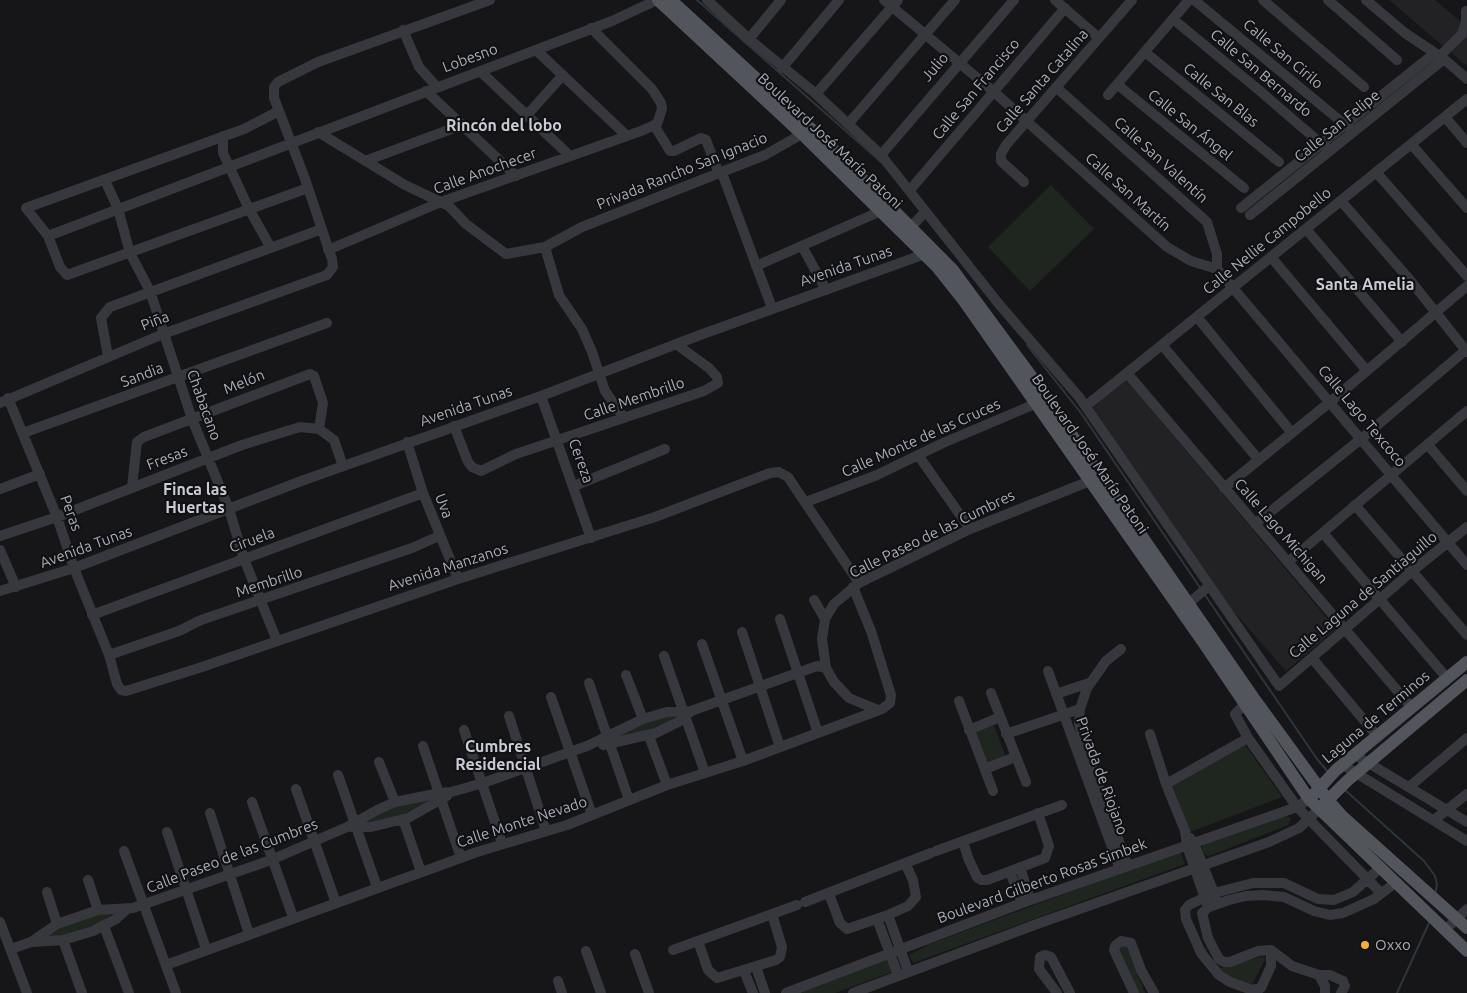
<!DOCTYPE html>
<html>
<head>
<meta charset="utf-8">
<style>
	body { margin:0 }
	canvas { display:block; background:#161618 }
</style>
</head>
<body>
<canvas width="1467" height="993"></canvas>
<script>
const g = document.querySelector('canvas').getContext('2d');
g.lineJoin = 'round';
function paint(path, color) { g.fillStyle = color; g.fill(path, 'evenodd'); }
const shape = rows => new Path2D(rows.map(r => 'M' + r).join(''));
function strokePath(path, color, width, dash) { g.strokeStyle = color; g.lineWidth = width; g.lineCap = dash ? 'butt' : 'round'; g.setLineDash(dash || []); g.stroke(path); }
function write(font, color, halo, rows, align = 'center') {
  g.font = font + ' Ubuntu,sans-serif'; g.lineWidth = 4.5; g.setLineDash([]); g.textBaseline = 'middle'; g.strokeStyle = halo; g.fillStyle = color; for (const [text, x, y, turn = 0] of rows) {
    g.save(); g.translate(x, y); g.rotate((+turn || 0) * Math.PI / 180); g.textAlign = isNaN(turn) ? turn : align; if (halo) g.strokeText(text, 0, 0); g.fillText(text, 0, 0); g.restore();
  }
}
paint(shape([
	[1389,0,1435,0,1467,27,1467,66],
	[1125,378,1336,629,1286,671,1215,590,1090,411]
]), '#222225');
paint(shape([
	[1051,185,1094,229,1030,291,988,247],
	[679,714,659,728,607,740,658,716],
	[994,725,1006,758,985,765,973,732],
	[1245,745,1282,797,1190,832,1172,784],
	[436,797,403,815,385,822,359,824,381,810],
	[1283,815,1291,818,1288,825,1209,856,1205,855,1202,848,1204,843],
	[1180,851,1185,864,913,963,909,955,930,944],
	[116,911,99,923,63,936,41,937,62,925,95,913],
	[1118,943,1126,945,1145,993,1136,993,1116,950],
	[1205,947,1212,963,1221,968,1260,957,1266,958,1251,986,1219,973,1201,948],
	[888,959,892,972,835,993,798,993]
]), '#1e261f');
strokePath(shape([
	[697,0,881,162],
	[1027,345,1081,413,1201,589],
	[1205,595,1317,759,1328,772],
	[1345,790,1424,861,1435,876,1437,885,1435,894],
	[1397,993,1429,923]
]), '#2c353c', 2);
strokePath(shape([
	[707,0,749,39,816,94,881,155,998,303,1079,397,1279,686,1411,572,1467,527],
	[884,0,993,91,1167,247,1191,261,1217,269],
	[1055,0,1099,38],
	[1194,0,1349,128],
	[1263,0,1364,87],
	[1328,0,1397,60],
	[1366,0,1405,33,1444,59,1467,79],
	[1173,19,1260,91,1325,147],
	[403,30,419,67,437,87],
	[749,39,781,0],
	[536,50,627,136],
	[1145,52,1279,162],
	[1440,56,1462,34,1466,22,1466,11],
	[782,68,839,0],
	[480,71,570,156],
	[1118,85,1244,188],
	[1057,88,1207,222,1217,254,1217,269],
	[426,91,516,176],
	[816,94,898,0],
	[1108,95,1189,0],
	[279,111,244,129,26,208,48,236,60,267,67,275,308,188],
	[527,115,563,75],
	[1445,117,1467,143],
	[849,123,955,0],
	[654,125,670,151,674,151,701,138,706,140,719,174],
	[318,132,405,185,449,206,466,224,506,254,545,247],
	[223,136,223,153,249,209,271,248],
	[1411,144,1467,208],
	[881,155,1014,0],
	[365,161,462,125],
	[1376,172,1467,276],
	[722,173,772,308],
	[105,180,118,209,130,253,150,291,192,419,229,509,244,559,277,641],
	[1024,182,1001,161,1001,154,1006,145,1132,0],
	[910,190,1065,8],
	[1341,201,1410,280,1467,352],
	[1241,208,1435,53],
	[1250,215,1444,59],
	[911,227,925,212],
	[1306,229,1402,342],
	[48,236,612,21,657,0],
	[802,246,826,290],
	[328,250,441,202,641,131,657,124,662,109,661,103,652,89,591,28],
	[1271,257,1367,371],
	[756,266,881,211],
	[1217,269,1467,565],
	[1197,317,1292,433],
	[1162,345,1259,460],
	[108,356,101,318,110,307,322,229],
	[1127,373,1412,708],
	[541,396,591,538],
	[8,398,57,517,74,568,109,655,117,684,121,690,126,691,199,668,458,579,655,517,770,473,779,472,788,477,859,583],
	[0,403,163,334,327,275,333,267,332,259,304,176,274,98,274,87,278,82,318,62,490,0],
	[1086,406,1467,99],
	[624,418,605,391,592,352,582,329,559,295,545,247,582,227,765,155,809,130],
	[454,426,468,462,472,467,481,471,516,454,704,391,718,383,717,377,709,368,676,344],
	[23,433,327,323],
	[407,442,423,493,458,579],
	[1428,445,1467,491],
	[918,455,970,529],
	[574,486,665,449],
	[132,487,137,442,144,437,310,374,314,376,323,403,319,429,334,440,343,466],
	[1224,488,1330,402,1467,286],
	[0,489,40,474],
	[806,502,877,475,943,443,1042,401],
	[1355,505,1467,635],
	[1255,524,1361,439,1467,349],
	[1323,533,1447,678],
	[0,536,57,517,242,445,300,427,319,429],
	[0,550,16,587],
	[1288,562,1467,411],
	[0,591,74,568,304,480,541,396,700,335,925,254],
	[814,600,825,619],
	[1189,603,1209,586],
	[92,615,423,493],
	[780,619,818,733],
	[742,632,780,747],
	[702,644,743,761],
	[1121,649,1106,661,1087,688,1080,709,1079,723,1084,746,1128,866],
	[109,655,179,631,201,620,412,548,439,536],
	[664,656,705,773],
	[1312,658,1378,737],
	[1048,671,1120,869],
	[626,675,643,719],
	[589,683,629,800],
	[991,693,1026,782],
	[1056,694,1089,683],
	[551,697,592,815],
	[1250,699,1235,714,1248,738,1297,807,1381,893],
	[959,701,993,791],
	[878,710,849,698,834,682,826,668,822,639,825,619,834,604,859,583,970,529,1095,479],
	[509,716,546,831],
	[464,730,502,843],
	[969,730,1000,717],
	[1006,734,1080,709],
	[1150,734,1166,784,1185,831,1187,846,1207,904],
	[649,736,667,785],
	[603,745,656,733,680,721,689,713],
	[423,746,461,858],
	[1355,755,1467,822],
	[379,762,395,802],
	[1343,765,1467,841],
	[985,769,1015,757],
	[338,775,377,887],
	[1166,784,1248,738],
	[1409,787,1467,738],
	[296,789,336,903],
	[252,802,293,917],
	[210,813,249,934],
	[403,819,421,872],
	[1434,820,1467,794],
	[351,827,371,827,408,818,447,796],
	[167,832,206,949],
	[1190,838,1194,843,1216,898],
	[963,841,968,858,977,877,981,880,987,880,1045,858,1049,846,1038,813],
	[124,851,176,993],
	[936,851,1062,805],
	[1020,867,1030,900],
	[1010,872,1022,903],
	[88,880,98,910],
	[47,892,57,924],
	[829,894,840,923,847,929,888,915,908,906,916,897,913,880,905,863],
	[805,902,931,853],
	[888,915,908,971],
	[877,919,898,975],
	[0,922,27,993],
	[104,926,129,993],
	[1445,930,1467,909],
	[63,940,82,993],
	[698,941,708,970,717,978,776,960,780,957,782,947,772,914],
	[32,942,63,940,93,931,116,919,126,910],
	[11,949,31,942,57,924,98,910,133,908,271,860,347,827,377,810,395,802,440,793,451,792,483,783,587,746,643,719,667,712,691,711,817,666,826,668],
	[673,950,797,905],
	[1271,950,1271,966,1261,988,1252,990,1230,982,1219,975,1201,953,1186,919,1185,910,1189,905,1214,893,1253,883,1284,883,1318,899,1334,900,1353,892,1380,868],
	[586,951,601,993],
	[635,954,649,993],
	[166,965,477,852,567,825,667,785,743,761,882,709,890,703,891,695,871,631,853,587],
	[756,967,765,993],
	[744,971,753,993],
	[1319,975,1330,975,1343,981,1345,986,1341,993],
	[558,981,562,993],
	[786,993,1022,903,1297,807,1309,799],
	[853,993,1037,924,1269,842,1299,828,1318,810],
	[1057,993,1039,969,1040,957,1045,955,1051,957,1070,993],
	[1134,993,1114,950,1115,946,1121,941,1131,943,1141,970,1154,993],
	[1325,993,1325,986,1319,975,1292,966,1271,950,1258,951,1230,962,1224,962,1219,959,1208,938,1202,913,1209,907,1229,900,1246,896,1263,895,1284,897,1314,911,1330,915,1343,913,1374,899,1395,883]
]), '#37383d', 10);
strokePath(shape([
	[658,0,803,135,937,267,964,301,1203,642,1309,799,1467,951],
	[671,0,832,148,953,270,1029,373,1253,697,1328,800,1342,816,1467,928],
	[1314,794,1336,770,1467,662],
	[1322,806,1347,781,1467,680]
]), '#53555c', 12);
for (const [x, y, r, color] of [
	[1365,945,5,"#f2b134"]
]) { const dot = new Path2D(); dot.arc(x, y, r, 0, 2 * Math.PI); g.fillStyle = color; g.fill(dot); strokePath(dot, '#111113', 2); }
write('15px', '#a8adb8', '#111113', [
	["Calle San Cirilo",1283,54,40],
	["Lobesno",470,58,-20],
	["Julio",935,67,-49],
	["Calle San Bernardo",1261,73,40],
	["Calle Santa Catalina",1042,81,-49],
	["Calle San Francisco",976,89,-50],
	["Calle San Blas",1221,95,39],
	["Calle San Ángel",1190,125,39],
	["Calle San Felipe",1337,126,-39],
	["Boulevard José María Patoni",830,141,43],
	["Calle San Valentín",1161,160,42],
	["Calle Anochecer",485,171,-20],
	["Privada Rancho San Ignacio",682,171,-22],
	["Calle San Martín",1128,192,42],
	["Calle Nellie Campobello",1267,241,-39],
	["Avenida Tunas",846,266,-19],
	["Piña",155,321,-21],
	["Sandia",142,375,-21],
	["Melón",244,382,-22],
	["Calle Membrillo",634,399,-19],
	["Chabacano",204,405,70],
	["Avenida Tunas",466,406,-19],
	["Calle Lago Texcoco",1362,416,50],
	["Calle Monte de las Cruces",921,438,-24],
	["Boulevard José María Patoni",1090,454,55],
	["Fresas",167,458,-21],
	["Cereza",581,461,70],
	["Uva",444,506,69],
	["Peras",71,513,70],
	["Calle Lago Michigan",1281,531,49],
	["Calle Paseo de las Cumbres",932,534,-26],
	["Ciruela",252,540,-20],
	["Avenida Tunas",86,547,-20],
	["Avenida Manzanos",448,567,-18],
	["Membrillo",269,582,-18],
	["Calle Laguna de Santiaguillo",1363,595,-40],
	["Laguna de Terminos",1376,717,-40],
	["Privada de Riojano",1102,776,70],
	["Calle Monte Nevado",522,822,-18],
	["Calle Paseo de las Cumbres",232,856,-21],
	["Boulevard Gilberto Rosas Simbek",1042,881,-20]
]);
write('15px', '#a8adb8', '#111113', [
	["Oxxo",1375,945]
], 'left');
write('bold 16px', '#c9ccd4', '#111113', [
	["Rincón del lobo",504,126],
	["Santa Amelia",1365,285],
	["Finca las",195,490],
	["Huertas",195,508],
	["Cumbres",498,747],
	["Residencial",498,765]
]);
</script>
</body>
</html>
